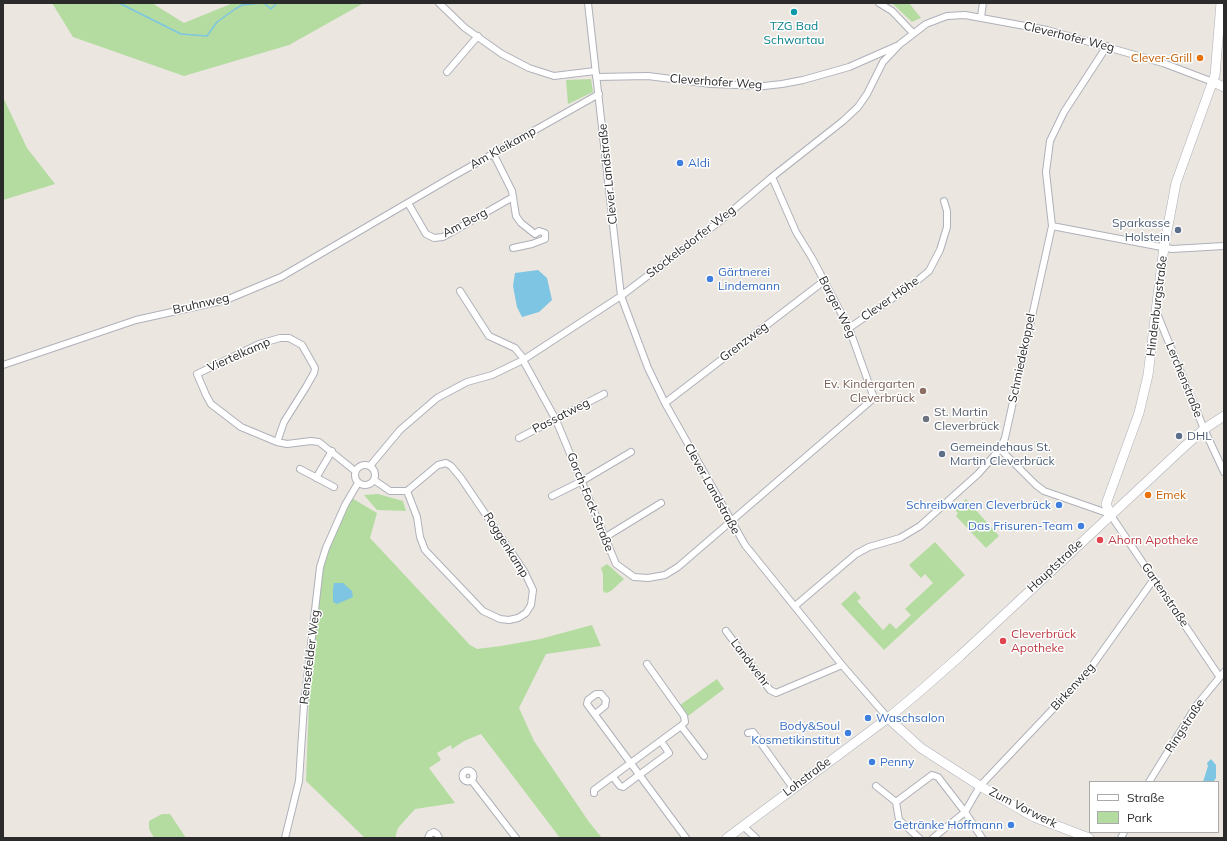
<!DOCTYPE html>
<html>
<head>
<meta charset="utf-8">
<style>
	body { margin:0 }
	#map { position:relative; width:1227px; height:841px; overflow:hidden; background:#ebe6df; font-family:Mulish,sans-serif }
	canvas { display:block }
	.frame { position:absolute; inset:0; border:4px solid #2b2b2b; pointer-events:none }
	.legend { position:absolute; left:1089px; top:781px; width:130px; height:52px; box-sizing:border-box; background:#fff; border:1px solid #aaa; margin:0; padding:5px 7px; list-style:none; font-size:12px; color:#2b2b2b }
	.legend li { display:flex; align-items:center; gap:8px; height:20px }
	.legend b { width:20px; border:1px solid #aaa }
</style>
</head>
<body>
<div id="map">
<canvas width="1227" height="841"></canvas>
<div class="frame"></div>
<ul class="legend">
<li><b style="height:5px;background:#fff"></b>Straße</li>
<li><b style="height:11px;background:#b4dca1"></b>Park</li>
</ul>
</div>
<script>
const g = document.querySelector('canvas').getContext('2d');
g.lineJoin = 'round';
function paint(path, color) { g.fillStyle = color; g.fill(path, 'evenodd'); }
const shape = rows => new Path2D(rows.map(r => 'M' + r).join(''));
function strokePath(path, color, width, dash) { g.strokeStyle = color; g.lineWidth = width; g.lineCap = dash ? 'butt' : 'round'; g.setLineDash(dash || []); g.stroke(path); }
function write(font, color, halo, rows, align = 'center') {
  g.font = font + ' Mulish,sans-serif'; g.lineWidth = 3; g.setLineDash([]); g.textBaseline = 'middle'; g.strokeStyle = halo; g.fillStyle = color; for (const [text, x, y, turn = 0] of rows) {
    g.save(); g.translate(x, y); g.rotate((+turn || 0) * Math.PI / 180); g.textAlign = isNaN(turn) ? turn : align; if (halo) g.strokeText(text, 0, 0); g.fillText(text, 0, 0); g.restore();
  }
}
paint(shape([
	[52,3,152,3,184,23,233,3,364,3,289,45,184,76,73,37],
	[892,3,909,3,921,18,912,22],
	[591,79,593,92,568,104,566,80],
	[3,97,27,148,55,184,3,200],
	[378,494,403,501,406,511,377,510,364,495],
	[350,497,377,513,370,538,470,645,477,649,501,646,540,639,592,625,601,646,546,654,519,708,534,741,589,822,602,838,560,838,481,734,464,741,452,749,451,745,437,753,441,760,429,768,455,803,415,809,398,828,395,838,365,838,306,781,312,620,330,538],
	[966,499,999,536,986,548,956,516,958,513,955,510],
	[935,542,965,575,884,650,841,604,855,591,861,598,857,601,883,630,890,623,896,629,911,615,905,609,933,583,925,574,921,578,909,565],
	[607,564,624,579,611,591,606,593,603,591,603,574,601,568],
	[717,679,724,689,688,716,680,705],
	[162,814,170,814,186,838,154,838,149,829,149,821]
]), '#b4dca1');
paint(shape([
	[538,270,547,278,552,300,539,312,522,317,517,307,513,286,515,273],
	[334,583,343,583,352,591,353,597,337,604,333,602,333,589],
	[1211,759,1216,765,1216,778,1213,782,1203,782,1208,766,1207,763]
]), '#7dc5e2');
strokePath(shape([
	[119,3,181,34,207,36,217,22,235,9,242,5,262,3],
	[264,3,271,9,277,3]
]), '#7dc5e2', 1.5);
const street = shape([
	[439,3,465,28,502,54,529,68,554,76,595,71],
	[588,3,621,296,648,368,665,403,745,545,842,665,888,718],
	[879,3,892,11,913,33],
	[981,17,983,3],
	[447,72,478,36],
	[596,77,648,76,711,84,764,86,782,84,803,80,849,67,899,45],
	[493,153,512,191,516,216,521,223,535,234,539,231,545,233,545,239,532,244,513,248],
	[408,203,426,234,434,238,443,237,513,197],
	[1052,226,1172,249,1224,246],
	[460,291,489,336,515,348,524,359],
	[1156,311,1204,429,1224,472],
	[849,328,912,285,929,271,940,250,947,227,947,211,944,201],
	[523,360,556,420,616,564,634,577,648,578,665,575,678,567,874,398,849,328,812,258,796,232,772,177],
	[3,365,136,320,226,300,281,277,450,178,599,94],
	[665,403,824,281],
	[519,438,604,394],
	[277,442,284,422,306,387,314,373,315,368,302,345,289,338,280,338,259,344,197,374,206,395,211,404,241,427,277,442,287,444,311,441,319,442,355,471],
	[1000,449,1036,485,1044,491,1110,514,1219,676],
	'355 475a10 10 0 1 1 20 0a10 10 0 1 1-20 0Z',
	[370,466,400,430,437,398,467,382,492,375,523,360,621,296,720,221,772,177,843,121,858,107,867,94,883,62,900,44,926,24,947,16,965,15,1047,30,1163,63,1213,82],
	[300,469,334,487],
	[316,478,332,451],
	[374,480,390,491,407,491,417,517,420,537,425,550,483,611,500,619,509,620,518,618,526,613,531,605,533,590,524,571,461,478,451,466,446,463,438,465,407,491],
	[552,496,582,481,631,452],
	[604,538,661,503],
	[795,606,856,554,869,547,900,538,920,526,978,474,1000,449,1005,438,1052,226,1046,172,1050,141,1064,112,1107,46],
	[726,631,770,690,776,693,842,665],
	[595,714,605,706,606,700,601,694,596,694,588,700,587,704,686,838],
	[681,726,704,756],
	[748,733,753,732,793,788],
	'462.5 776a5.5 5.5 0 1 1 11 0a5.5 5.5 0 1 1-11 0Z',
	[613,777,620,786,623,787,639,775,669,753,661,741],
	[472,781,516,838],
	[1149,782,1196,706,1224,672],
	[876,786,896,802,932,775,938,777,965,812,933,838],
	[594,793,594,790,681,726,685,722,684,716,647,664],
	[896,802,899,820,919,838],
	[743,826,756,838],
	[285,838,299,781,304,705,320,567,326,548,345,505,358,483],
	[428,838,430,834,434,832,437,834,439,838],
	[982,838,965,812,980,786,1087,673,1154,579],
	[1121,838,1124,832]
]);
const secondary = shape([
	[1213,82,1224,87],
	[1110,514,1106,504,1139,413,1148,375,1164,247,1176,183,1215,75,1221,3],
	[888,718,921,748,980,786,1034,817,1089,838],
	[727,838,888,718,918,693,960,656,1184,447,1204,429,1224,416]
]);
strokePath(street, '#afb1ba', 8);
strokePath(secondary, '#afb1ba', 10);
strokePath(street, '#fff', 6);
strokePath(secondary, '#fff', 9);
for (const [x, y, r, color] of [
	[794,12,4,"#0f9aa8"],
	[1200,58,4,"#e8710a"],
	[680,163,4,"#3f7fe0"],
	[1178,230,4,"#5c6f8a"],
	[710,279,4,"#3f7fe0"],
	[923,391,4,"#8d6e63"],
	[926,419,4,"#6b7280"],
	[1179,436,4,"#5c6f8a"],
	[942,454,4,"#5c6f8a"],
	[1148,495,4,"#e8710a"],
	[1059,505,4,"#3f7fe0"],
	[1081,526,4,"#3f7fe0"],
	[1100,540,4,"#e0444e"],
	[1003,641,4,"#e0444e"],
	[868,718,4,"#3f7fe0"],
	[848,733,4,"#3f7fe0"],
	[872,762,4,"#3f7fe0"],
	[1011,825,4,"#3f7fe0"]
]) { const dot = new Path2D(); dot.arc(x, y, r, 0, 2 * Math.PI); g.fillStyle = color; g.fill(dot); strokePath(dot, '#fff', 1.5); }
write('12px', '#0d838f', '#fff', [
	["TZG Bad",794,26],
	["Schwartau",794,40]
]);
write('12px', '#2b2b2b', '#fff', [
	["Cleverhofer Weg",1069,37,14],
	["Cleverhofer Weg",716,82,4],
	["Am Kleikamp",503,148,-29],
	["Clever Landstraße",608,174,-96],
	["Am Berg",465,223,-28],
	["Stockelsdorfer Weg",691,242,-38],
	["Clever Höhe",890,299,-35],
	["Bruhnweg",201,304,-13],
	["Hindenburgstraße",1157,306,-83],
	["Barger Weg",837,307,63],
	["Grenzweg",744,342,-37],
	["Viertelkamp",239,355,-24],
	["Schmiedekoppel",1022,358,-78],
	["Lerchenstraße",1184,380,68],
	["Passatweg",561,416,-27],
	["Clever Landstraße",712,489,61],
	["Gorch-Fock-Straße",590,502,68],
	["Roggenkamp",506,545,58],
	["Hauptstraße",1055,566,-43],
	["Gartenstraße",1165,595,56],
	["Rensefelder Weg",310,657,-83],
	["Landwehr",750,663,53],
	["Birkenweg",1073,687,-48],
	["Ringstraße",1185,726,-57],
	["Lohstraße",807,777,-37],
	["Zum Vorwerk",1023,808,27]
]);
write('12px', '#c56008', '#fff', [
	["Clever-Grill",1192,58],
	["Emek",1156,495,"left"]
], 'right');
write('12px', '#366cbe', '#fff', [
	["Aldi",688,163],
	["Gärtnerei",718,272],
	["Lindemann",718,286],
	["Schreibwaren Cleverbrück",1051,505,"right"],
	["Das Frisuren-Team",1073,526,"right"],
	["Waschsalon",876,718],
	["Body&Soul",840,726,"right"],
	["Kosmetikinstitut",840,740,"right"],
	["Penny",880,762],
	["Getränke Hoffmann",1003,825,"right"]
], 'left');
write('12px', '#4e5e75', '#fff', [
	["Sparkasse",1170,223,"right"],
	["Holstein",1170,237,"right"],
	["DHL",1187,436],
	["Gemeindehaus St.",950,447],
	["Martin Cleverbrück",950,461]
], 'left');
write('12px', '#785e54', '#fff', [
	["Ev. Kindergarten",915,384],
	["Cleverbrück",915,398]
], 'right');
write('12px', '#5b616d', '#fff', [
	["St. Martin",934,412],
	["Cleverbrück",934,426]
], 'left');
write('12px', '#be3a42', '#fff', [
	["Ahorn Apotheke",1108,540],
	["Cleverbrück",1011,634],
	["Apotheke",1011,648]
], 'left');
</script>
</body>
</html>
